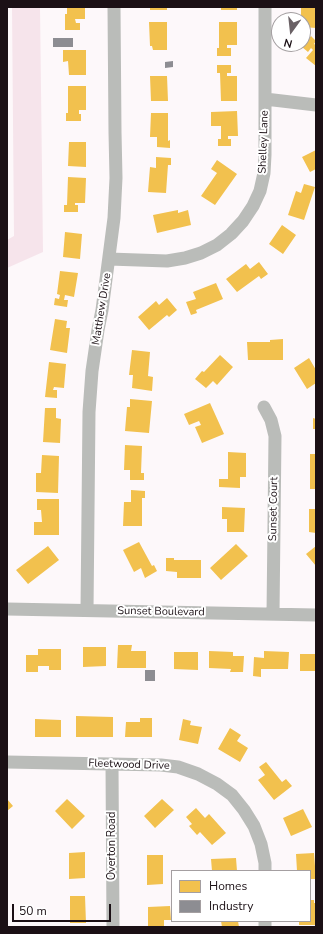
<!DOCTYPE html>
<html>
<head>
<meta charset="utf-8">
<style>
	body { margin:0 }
	#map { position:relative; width:323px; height:934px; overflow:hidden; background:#fdf8fa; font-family:"Nunito Sans",sans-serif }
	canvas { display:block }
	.frame { position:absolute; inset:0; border:8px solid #1b1015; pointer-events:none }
	.legend { position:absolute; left:171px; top:870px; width:140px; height:52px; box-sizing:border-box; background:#fff; border:1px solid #a49fa1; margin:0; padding:5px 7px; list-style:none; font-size:12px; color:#1b1015 }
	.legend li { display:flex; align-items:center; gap:8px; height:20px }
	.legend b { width:20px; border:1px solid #a49fa1 }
	.north { position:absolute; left:271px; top:12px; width:40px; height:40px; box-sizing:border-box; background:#fff; border:1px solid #a49fa1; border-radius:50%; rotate:195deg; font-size:11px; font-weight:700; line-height:16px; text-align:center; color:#1b1015 }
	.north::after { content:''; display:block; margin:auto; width:14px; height:18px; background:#6a6165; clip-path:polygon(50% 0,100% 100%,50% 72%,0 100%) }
	.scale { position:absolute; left:12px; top:904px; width:99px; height:18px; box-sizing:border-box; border:2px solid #1b1015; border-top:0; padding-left:5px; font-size:12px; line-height:14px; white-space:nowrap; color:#1b1015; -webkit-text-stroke:3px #fff; paint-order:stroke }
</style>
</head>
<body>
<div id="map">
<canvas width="323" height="934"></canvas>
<div class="frame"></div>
<ul class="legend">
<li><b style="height:11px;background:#f2c14e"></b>Homes</li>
<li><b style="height:11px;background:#8d8d92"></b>Industry</li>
</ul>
<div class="north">N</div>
<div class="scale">50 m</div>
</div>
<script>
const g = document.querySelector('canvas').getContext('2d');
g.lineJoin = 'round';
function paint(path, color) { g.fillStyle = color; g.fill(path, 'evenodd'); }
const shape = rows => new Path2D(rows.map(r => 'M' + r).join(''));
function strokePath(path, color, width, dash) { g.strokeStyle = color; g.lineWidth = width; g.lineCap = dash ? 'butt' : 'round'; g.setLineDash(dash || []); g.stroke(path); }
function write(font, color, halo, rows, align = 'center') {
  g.font = font + ' "Nunito Sans",sans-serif'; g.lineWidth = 4; g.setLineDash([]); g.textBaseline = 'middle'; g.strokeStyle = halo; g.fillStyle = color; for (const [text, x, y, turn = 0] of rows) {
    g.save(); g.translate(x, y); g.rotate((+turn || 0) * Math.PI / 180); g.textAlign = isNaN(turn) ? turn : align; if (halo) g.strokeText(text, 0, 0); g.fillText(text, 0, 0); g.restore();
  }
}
paint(shape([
	[12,7,40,7,43,252,7,268,7,240,14,236]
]), '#f6e4eb');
paint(shape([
	[67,7,85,7,85,19,75,19,76,23,80,23,80,30,65,30,65,14,67,14],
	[150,7,167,7,167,10,150,10],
	[221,7,237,7,237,10,221,10],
	[301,7,316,7,316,28,303,27,303,20,301,20],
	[149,22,167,22,167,50,153,50,152,46,150,46],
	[219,22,237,22,237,45,227,45,227,48,231,48,231,56,217,56,217,48,219,48],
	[311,36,316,41,314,44,316,45,316,66,306,58,313,50,311,48,308,52,302,47],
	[63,50,86,50,86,75,69,75,68,61,63,62],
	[217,65,231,65,231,73,227,73,227,76,237,76,237,101,221,101,220,73,217,73],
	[150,76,167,76,168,101,151,101],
	[68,86,86,86,86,110,79,110,79,114,81,114,81,121,66,121,66,113,68,113],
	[237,111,238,136,228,136,228,139,231,139,231,146,218,146,218,139,221,139,221,126,211,126,211,112],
	[151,113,168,113,168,141,170,140,170,148,157,147,157,137,150,137],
	[69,142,86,142,86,167,68,166],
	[316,150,316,169,310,172,302,157],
	[156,157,171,158,171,165,168,165,166,193,148,192,150,167,156,168],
	[217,160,237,174,215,205,201,196,217,173,211,169],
	[68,177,86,178,85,203,75,203,75,205,78,205,78,212,64,212,64,205,67,205],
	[304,184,315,187,304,220,288,215,296,191,301,193],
	[178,210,178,213,188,210,191,225,157,233,153,215],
	[282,225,296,235,283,254,269,244],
	[65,232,82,234,80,259,63,257],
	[259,262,268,274,261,279,259,276,237,292,226,279,246,264,250,269],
	[60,271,78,273,74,297,65,295,64,300,68,300,67,307,54,305,55,298,59,299,60,295,57,294],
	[216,283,223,299,196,310,197,313,191,315,186,302,196,299,193,292],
	[167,298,177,310,169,317,167,315,149,330,138,317,156,301,159,305],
	[55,319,67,321,66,328,70,328,67,353,50,350],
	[283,339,283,360,248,360,247,342,270,342,270,340],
	[132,350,150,352,148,376,153,377,152,391,132,388,133,375,129,375],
	[220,355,233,367,217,385,213,381,206,388,195,379,202,371,204,372],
	[309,358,316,370,316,383,307,389,294,368],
	[49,362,66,364,64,388,54,387,53,390,57,390,57,398,45,397],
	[130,399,152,401,149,433,125,431,127,407,130,407],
	[210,403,224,434,202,443,195,427,201,425,199,421,189,425,184,414],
	[45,408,56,408,56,418,61,419,60,443,43,442],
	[313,418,316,419,316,429,313,429],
	[125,445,142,446,141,473,144,473,144,480,130,480,130,470,124,470],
	[228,452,246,453,246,477,240,477,240,488,219,487,219,479,228,479],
	[310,454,316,454,316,489,310,489],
	[42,455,59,456,58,493,36,492,36,473,41,473],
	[131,490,145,491,145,498,142,498,142,526,123,526,124,502,131,502],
	[37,499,59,499,59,535,34,535,34,522,42,522,41,510,37,510],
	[222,507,245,508,244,532,227,532,227,519,222,519],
	[309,509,316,509,316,533,309,532],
	[139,542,152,566,154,565,157,571,145,578,141,568,134,572,123,550],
	[236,544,248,556,221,580,210,568],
	[48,546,59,560,28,584,16,570],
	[316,546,316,566,306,554],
	[166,558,174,558,174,560,201,560,201,578,177,578,177,572,166,571],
	[118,645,132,645,131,651,146,651,146,668,117,668],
	[83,647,106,647,106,666,83,667],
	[38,649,61,649,61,670,49,670,49,666,38,666,38,672,26,672,26,655,38,655],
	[209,651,233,652,233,656,244,656,243,672,230,672,231,669,209,668],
	[264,651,289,652,288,669,261,669,261,677,253,676,254,657,264,658],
	[174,652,198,652,198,670,174,669],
	[300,654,316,654,316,671,300,671],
	[76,716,113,717,113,737,76,737],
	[140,718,152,718,152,737,125,737,126,722,140,722],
	[35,719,61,720,61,737,35,737],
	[183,719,191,721,190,725,202,727,198,744,179,740],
	[230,728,241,735,237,741,248,748,240,762,218,749],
	[266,762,282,782,286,779,292,786,274,800,258,780,265,775,259,767],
	[7,799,13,806,7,811],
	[67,799,85,816,72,829,55,811],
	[162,799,174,810,155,828,144,816],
	[196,808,205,818,209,814,226,833,212,845,200,832,197,835,189,826,192,824,186,817],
	[303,809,312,827,291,836,283,818],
	[85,852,85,878,69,879,69,853],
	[314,853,316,879,310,879,310,871,297,871,296,854],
	[147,855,163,855,163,884,147,885],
	[236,858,237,871,212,871,211,859],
	[70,896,85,896,86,923,70,923],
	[310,900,314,900,314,903,316,903,315,925,299,925,299,921,310,921],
	[170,906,171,920,164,920,164,927,148,927,148,907],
	[221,921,238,921,239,927,222,927]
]), '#f2c14e');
paint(shape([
	[53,38,73,38,73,47,53,47],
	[173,61,173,67,165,68,165,62],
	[145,670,155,670,155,681,145,681]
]), '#8d8d92');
strokePath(shape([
	[265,99,316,105],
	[109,259,167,261,185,258,201,253,217,245,231,234,243,221,253,206,260,191,264,173,265,155,265,7],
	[264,407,271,420,275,436,273,614],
	[7,609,316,615],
	[87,610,89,412,92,371,98,330,102,310,114,218,116,178,115,132,114,7],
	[7,762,161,765,178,767,198,774,217,784,232,795,244,810,254,826,261,844,265,863,265,871],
	[112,764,113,927],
	[265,921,265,927]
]), '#babcb9', 13);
write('11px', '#1b1015', '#fff', [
	["Shelley Lane",264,142,-88],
	["Matthew Drive",102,309,-81],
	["Sunset Court",274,509,-89],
	["Sunset Boulevard",161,612,1],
	["Fleetwood Drive",129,765,2],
	["Overton Road",112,846,-90]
]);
</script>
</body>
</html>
